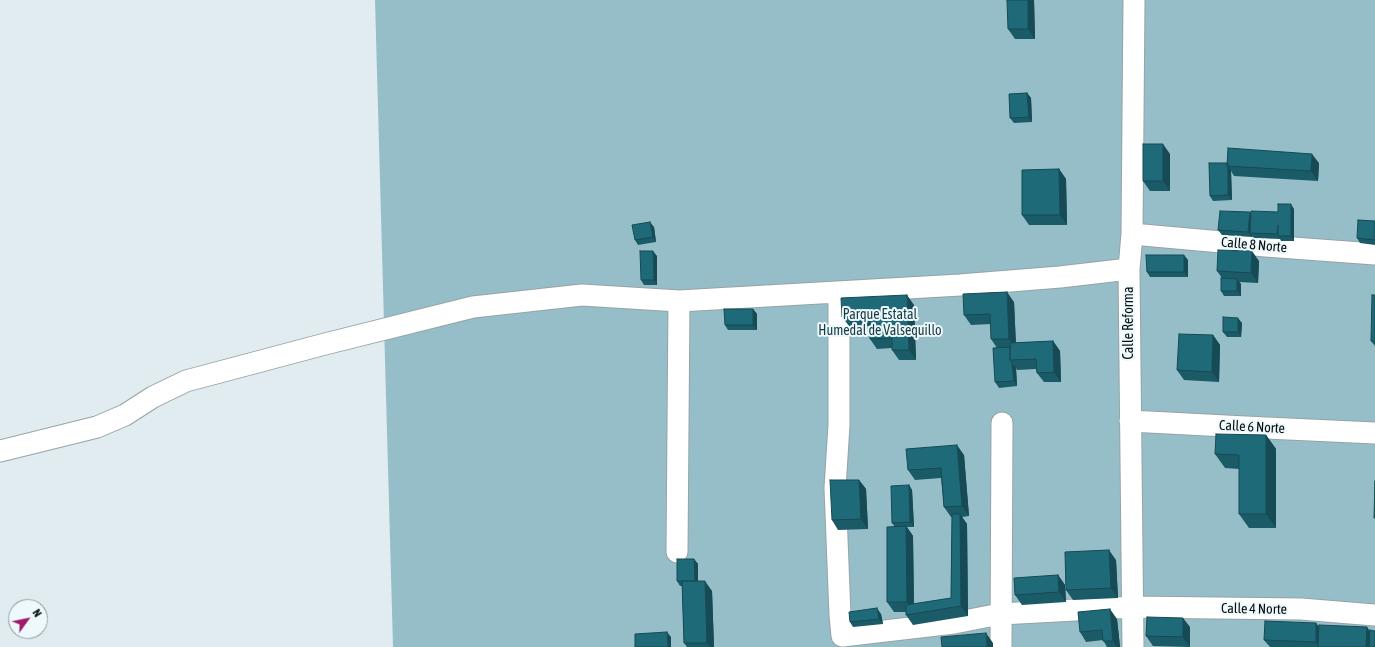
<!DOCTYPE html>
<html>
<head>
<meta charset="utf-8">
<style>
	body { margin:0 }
	#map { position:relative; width:1375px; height:647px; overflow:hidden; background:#e0ecef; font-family:"Asap Condensed",sans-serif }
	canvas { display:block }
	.north { position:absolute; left:8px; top:599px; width:40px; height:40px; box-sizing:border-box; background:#edf9fc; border:1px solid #929b9d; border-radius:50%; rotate:57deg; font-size:11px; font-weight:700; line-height:16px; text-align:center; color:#090d0e }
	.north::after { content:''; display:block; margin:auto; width:14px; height:18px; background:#a11b69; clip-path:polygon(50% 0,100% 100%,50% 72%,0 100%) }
</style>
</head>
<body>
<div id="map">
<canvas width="1375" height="647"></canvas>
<div class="north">N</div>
</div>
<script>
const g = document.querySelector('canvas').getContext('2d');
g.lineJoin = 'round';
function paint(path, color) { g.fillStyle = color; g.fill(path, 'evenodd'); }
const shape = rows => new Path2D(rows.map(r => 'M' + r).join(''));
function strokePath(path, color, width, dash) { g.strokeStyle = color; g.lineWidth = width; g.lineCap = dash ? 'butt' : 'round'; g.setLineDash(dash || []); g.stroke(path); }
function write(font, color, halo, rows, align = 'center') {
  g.font = font + ' "Asap Condensed",sans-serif'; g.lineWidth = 4; g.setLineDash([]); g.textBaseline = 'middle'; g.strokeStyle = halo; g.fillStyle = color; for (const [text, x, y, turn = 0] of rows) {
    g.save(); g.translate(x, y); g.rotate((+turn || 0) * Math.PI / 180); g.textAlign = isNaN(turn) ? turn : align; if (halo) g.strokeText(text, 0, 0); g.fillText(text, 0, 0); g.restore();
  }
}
paint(shape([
	[375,0,1375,0,1375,647,393,647]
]), '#95bec8');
const street = shape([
	[1132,234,1266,246,1375,254],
	[839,292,839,425,835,488,840,615,842,636,954,623,1000,614,1132,607,1301,609,1375,615],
	[1130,421,1245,427,1375,433],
	[0,451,97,427,125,415,153,397,186,381,325,344,473,307,582,295,679,301,960,285,1060,277,1129,269],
	[677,552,679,301],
	[1001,647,1002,423],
	[1133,647,1129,269,1132,234,1134,0]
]);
strokePath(street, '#97a3a5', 23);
strokePath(street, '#fff', 21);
paint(shape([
	[1034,0,1035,39,1015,39,1008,29],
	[1027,93,1031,98,1032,122,1014,123,1010,118],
	[1170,154,1170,191,1150,191,1143,181],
	[1209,163,1319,163,1318,181,1234,176,1231,171,1232,200,1213,201,1210,196],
	[1059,169,1066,179,1067,225,1029,225,1022,215],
	[1294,209,1294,241,1281,241,1280,239,1253,238,1252,236,1252,237,1222,235,1218,230,1251,214,1278,212],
	[1375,221,1375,245,1360,243,1357,238],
	[654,227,656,242,638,245,635,240],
	[657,256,657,285,644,285,641,280],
	[1188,260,1188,277,1150,277,1147,272],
	[1259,261,1258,283,1239,282,1241,284,1241,296,1224,296,1221,291,1222,278,1217,271],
	[1375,295,1375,346,1371,341],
	[1014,302,1016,343,1053,341,1060,351,1061,382,1044,382,1037,373,1036,369,1017,370,1016,368,1017,386,999,388,995,382,997,348,991,339,991,324,971,325,964,315],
	[914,305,916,360,899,360,892,350,892,348,877,349,870,339,869,326,849,326,842,317],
	[753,309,757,314,757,330,728,330,725,325],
	[1242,323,1241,337,1227,337,1223,332],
	[1213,335,1220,345,1219,382,1184,380,1177,370],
	[1266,435,1276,449,1276,528,1249,528,1239,514,1239,469,1225,468,1215,454],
	[964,455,969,516,962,517,967,524,968,616,913,625,906,615,906,612,894,612,887,602,895,527,892,523,909,485,912,490,914,527,907,527,913,536,914,604,951,598,952,517,951,517,944,507,941,478,915,480,908,470],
	[859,480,866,489,868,529,838,530,832,520],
	[694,559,698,564,698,581,712,591,714,647,687,647,684,643,682,586,680,586,677,581],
	[1116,560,1118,598,1073,600,1066,590],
	[1058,575,1065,585,1066,602,1022,605,1015,595],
	[881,614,883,624,853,627,850,622],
	[1117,619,1120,647,1107,647,1103,640,1086,642,1080,632],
	[1316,623,1319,627,1370,631,1375,647,1270,647,1264,640],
	[1190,627,1190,647,1153,646,1146,636]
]), '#1b5b67');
paint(shape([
	[1028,0,1034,0,1035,39,1028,29],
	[1027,93,1031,98,1032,122,1029,117],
	[1163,144,1170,154,1170,191,1163,181],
	[1312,154,1319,163,1318,181,1311,171],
	[1228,166,1231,171,1232,200,1228,195],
	[1059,169,1066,179,1067,225,1060,215],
	[1291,204,1294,209,1294,241,1291,236],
	[1250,212,1253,217,1250,233,1252,236,1252,237,1248,232],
	[650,222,654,227,656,242,653,237],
	[653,251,657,256,657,285,654,280],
	[1252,251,1259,261,1258,283,1251,273],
	[1184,255,1188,260,1188,277,1184,272],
	[1237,279,1241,284,1241,296,1237,291],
	[1007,292,1014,302,1016,349,1009,339],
	[907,295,914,305,916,360,909,350],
	[753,309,757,314,757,330,753,325],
	[1238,318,1242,323,1241,337,1238,332],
	[1213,335,1220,345,1219,382,1212,372],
	[1053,341,1060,351,1061,382,1054,372],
	[1012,363,1016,368,1017,386,1014,381],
	[1266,435,1276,449,1276,528,1266,514],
	[957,445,964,455,969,516,962,506],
	[859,480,866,489,868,529,861,519],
	[909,485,912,490,914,527,910,522],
	[960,514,967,524,968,616,961,606],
	[906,526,913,536,914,612,907,602],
	[1109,550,1116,560,1118,598,1111,588],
	[694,559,698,564,698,586,695,581],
	[1058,575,1065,585,1066,602,1059,592],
	[705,581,712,591,714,647,711,647,707,643],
	[877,608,881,614,883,624,879,619],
	[1110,609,1117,619,1120,647,1117,647,1113,641],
	[1183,618,1190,627,1190,647,1183,637],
	[1316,623,1323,633,1319,647,1316,642],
	[1367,627,1374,637,1373,647,1366,647],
	[667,632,671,637,671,647,668,647],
	[986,633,993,643,993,647,987,647]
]), '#164a54');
const building = shape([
	[1007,0,1028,0,1028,29,1008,29,1007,0],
	[1027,93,1029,117,1010,118,1009,94,1027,93],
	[1143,144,1163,144,1163,181,1143,181,1143,144],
	[1228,148,1312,154,1311,171,1227,166,1228,148],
	[1209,163,1228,163,1228,195,1210,196,1209,163],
	[1059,169,1060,215,1022,215,1022,170,1059,169],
	[1278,204,1291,204,1291,236,1278,236,1278,225,1277,234,1250,233,1251,211,1278,212,1278,204],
	[1220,211,1250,212,1248,232,1218,230,1220,211],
	[1358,220,1375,221,1375,240,1357,238,1358,220],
	[650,222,653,237,635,240,632,225,650,222],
	[1218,250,1252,251,1251,273,1217,271,1218,250],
	[640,251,653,251,654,280,641,280,640,251],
	[1146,255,1184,255,1184,272,1147,272,1146,255],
	[1221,278,1237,279,1237,291,1221,291,1221,278],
	[1007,292,1009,339,991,339,990,314,964,315,963,294,1007,292],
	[907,295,909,350,892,350,892,338,870,339,869,316,842,317,841,298,907,295],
	[1372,295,1375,295,1375,341,1371,341,1372,295],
	[724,309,753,309,753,325,725,325,724,309],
	[1223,317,1238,318,1238,332,1223,332,1223,317],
	[1179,334,1213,335,1212,372,1177,370,1179,334],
	[1053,341,1054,372,1037,373,1036,359,1010,360,1010,343,1053,341],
	[1010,347,1010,360,1012,363,1014,381,995,382,993,348,1010,347],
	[1216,434,1266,435,1266,514,1239,514,1239,455,1215,454,1216,434],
	[957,445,962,506,944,507,941,468,908,470,906,449,957,445],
	[830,480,859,480,861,519,832,520,830,480],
	[1375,481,1375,518,1374,518,1375,481],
	[909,485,910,522,892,523,891,486,909,485],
	[952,514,960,514,961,606,906,615,906,605,951,598,952,514],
	[906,526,907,602,887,602,887,527,906,526],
	[1109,550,1111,588,1066,590,1065,552,1109,550],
	[677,559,694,559,695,581,677,581,677,559],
	[1058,575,1059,592,1015,595,1014,578,1058,575],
	[682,581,705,581,707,643,684,643,682,581],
	[877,608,879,619,850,622,849,612,877,608],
	[1110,609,1113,641,1103,641,1102,630,1080,632,1078,612,1110,609],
	[1147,617,1183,618,1183,637,1146,636,1147,617],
	[1265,621,1316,623,1316,642,1264,640,1265,621],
	[1319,625,1367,627,1366,647,1318,647,1319,625],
	[1370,630,1375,631,1375,647,1369,647,1370,630],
	[667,632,668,647,635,647,635,634,667,632],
	[986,633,987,647,942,647,941,637,986,633]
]);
paint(building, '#1f6a78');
strokePath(building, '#164a54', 1);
write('14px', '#090d0e', '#edf9fc', [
	["Calle 8 Norte",1254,245,5],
	["Calle Reforma",1129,323,-90],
	["Calle 6 Norte",1252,427,3],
	["Calle 4 Norte",1254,609,1]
]);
write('14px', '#193b43', '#edf9fc', [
	["Parque Estatal",880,315],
	["Humedal de Valsequillo",880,331]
]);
</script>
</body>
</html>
